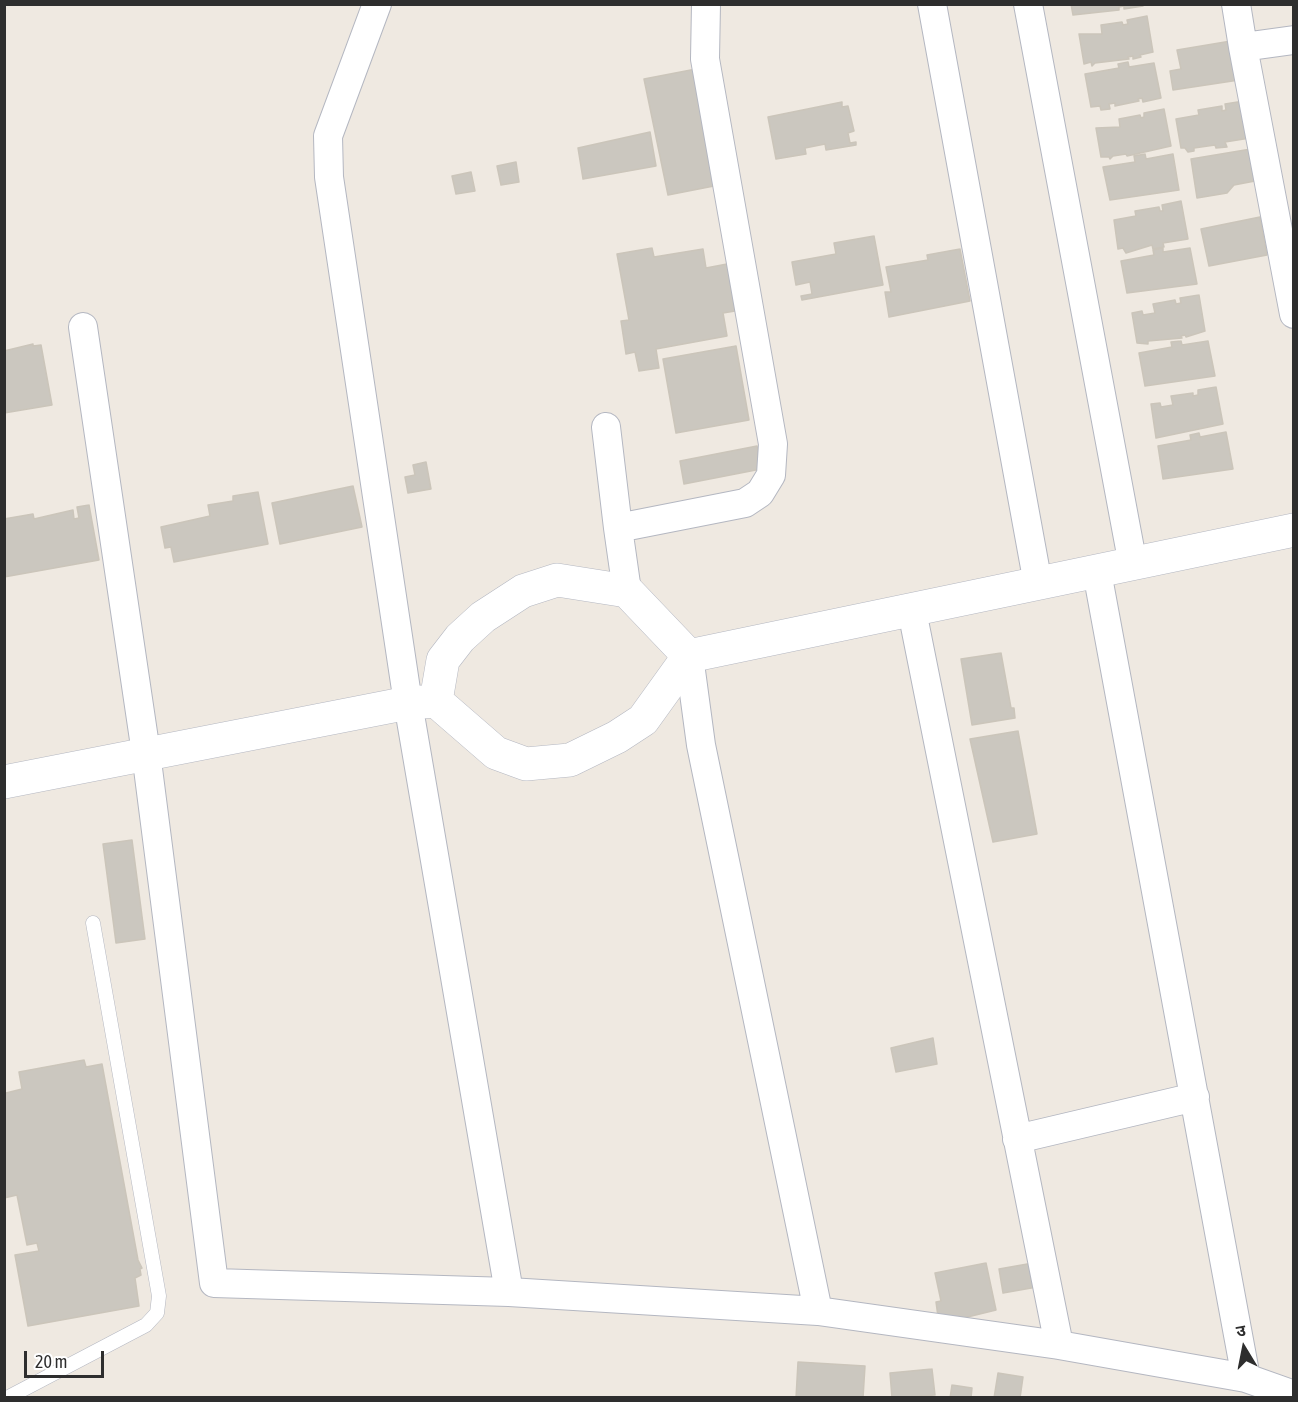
<!DOCTYPE html>
<html>
<head>
<meta charset="utf-8">
<style>
	body { margin:0 }
	#map { position:relative; width:1298px; height:1402px; overflow:hidden; background:#efe9e1; font-family:"Asap Condensed","Noto Sans Devanagari",sans-serif }
	canvas { display:block }
	.frame { position:absolute; inset:0; border:6px solid #2e2e2e; pointer-events:none }
	.north { position:absolute; left:1214px; top:1318px; width:60px; height:60px; -webkit-text-stroke:4px #fff; paint-order:stroke; rotate:350deg; font-size:16px; font-weight:700; line-height:24px; text-align:center; color:#2e2e2e }
	.north::after { content:''; display:block; margin:auto; width:21px; height:27px; background:#2e2e2e; clip-path:polygon(50% 0,100% 100%,50% 72%,0 100%) }
	.scale { position:absolute; left:24px; top:1351px; width:80px; height:27px; box-sizing:border-box; border:3px solid #2e2e2e; border-top:0; padding-left:8px; font-size:18px; line-height:21px; white-space:nowrap; color:#2e2e2e; -webkit-text-stroke:4px #fff; paint-order:stroke }
</style>
</head>
<body>
<div id="map">
<canvas width="1298" height="1402"></canvas>
<div class="frame"></div>
<div class="north">उ</div>
<div class="scale">20 m</div>
</div>
<script>
const g = document.querySelector('canvas').getContext('2d');
g.lineJoin = 'round';
function paint(path, color) { g.fillStyle = color; g.fill(path, 'evenodd'); }
const shape = rows => new Path2D(rows.map(r => 'M' + r).join(''));
function strokePath(path, color, width, dash) { g.strokeStyle = color; g.lineWidth = width; g.lineCap = dash ? 'butt' : 'round'; g.setLineDash(dash || []); g.stroke(path); }
const building = shape([
	[1071,4,1142,4,1143,6,1124,9,1124,6,1119,7,1119,10,1073,15,1071,4],
	[1147,16,1153,52,1140,55,1141,57,1133,59,1133,56,1128,57,1129,59,1095,63,1092,66,1091,62,1084,64,1079,34,1102,34,1101,25,1122,22,1123,25,1128,24,1127,20,1147,16],
	[1231,41,1239,80,1173,90,1170,71,1181,69,1177,50,1231,41],
	[1128,62,1129,67,1154,63,1161,98,1143,102,1142,98,1138,99,1139,101,1115,106,1115,103,1109,104,1110,109,1101,110,1100,106,1091,107,1085,74,1119,68,1118,64,1128,62],
	[696,69,719,185,668,195,644,79,696,69],
	[1244,101,1250,138,1225,142,1227,147,1216,148,1215,145,1194,148,1194,151,1188,152,1185,148,1181,148,1176,119,1199,115,1198,110,1222,106,1222,111,1226,110,1225,104,1244,101],
	[842,102,842,107,848,106,854,131,848,133,850,143,856,142,856,145,826,150,825,144,805,148,806,154,776,159,768,117,842,102],
	[1164,109,1171,146,1127,156,1126,154,1113,156,1110,159,1109,157,1101,157,1096,128,1120,127,1119,119,1140,115,1141,118,1144,117,1144,113,1164,109],
	[650,132,656,166,583,179,578,148,650,132],
	[1251,149,1255,181,1234,185,1227,193,1197,198,1191,159,1251,149],
	[1145,154,1146,159,1173,154,1179,190,1110,200,1103,167,1135,162,1134,156,1145,154],
	[516,162,519,182,501,185,497,166,516,162],
	[471,172,475,191,456,194,452,176,471,172],
	[1181,201,1188,239,1163,243,1164,247,1153,249,1152,245,1126,253,1123,248,1118,249,1114,220,1136,216,1135,211,1159,207,1160,211,1163,211,1162,205,1181,201],
	[1260,217,1267,255,1209,266,1201,229,1260,217],
	[874,236,883,285,802,300,801,296,812,294,810,282,796,285,792,262,836,254,834,243,874,236],
	[652,248,654,257,703,249,706,268,727,264,735,311,723,313,727,336,656,349,659,368,639,371,635,352,626,354,621,321,629,320,617,254,652,248],
	[1163,248,1163,252,1190,248,1197,284,1127,293,1121,261,1154,255,1153,250,1163,248],
	[960,249,970,301,889,317,885,292,891,292,886,267,928,260,927,255,960,249],
	[1199,295,1205,331,1186,337,1185,335,1181,336,1182,338,1148,341,1148,344,1137,343,1132,313,1142,311,1143,315,1155,313,1153,304,1175,300,1176,304,1181,303,1180,298,1199,295],
	[1181,341,1182,345,1208,341,1215,376,1145,386,1139,353,1172,347,1171,342,1181,341],
	[33,344,33,346,41,345,52,405,4,413,4,351,33,344],
	[736,346,749,420,676,433,663,359,736,346],
	[1216,387,1223,424,1156,438,1151,404,1160,403,1161,407,1173,405,1171,396,1193,393,1193,396,1198,395,1198,390,1216,387],
	[1226,432,1233,469,1163,479,1158,446,1191,440,1190,435,1199,433,1200,437,1226,432],
	[757,446,761,469,684,484,680,461,757,446],
	[426,462,431,489,408,493,405,477,415,475,413,465,426,462],
	[353,486,362,527,280,544,272,503,353,486],
	[258,492,268,544,174,562,171,547,165,548,161,527,210,516,208,505,233,501,233,496,258,492],
	[89,505,99,560,4,577,4,519,33,514,34,519,73,510,74,519,79,518,77,507,89,505],
	[1001,653,1011,708,1014,708,1015,718,972,725,961,659,1001,653],
	[1018,731,1037,834,993,842,970,739,1018,731],
	[132,840,145,939,116,943,103,844,132,840],
	[933,1038,937,1064,896,1072,891,1048,933,1038],
	[84,1060,86,1067,102,1064,138,1260,142,1268,140,1269,141,1275,135,1278,139,1306,28,1326,15,1255,39,1251,37,1243,27,1245,17,1195,4,1198,4,1097,6,1093,22,1089,19,1072,84,1060],
	[986,1263,996,1310,939,1324,936,1302,941,1301,935,1273,986,1263],
	[1033,1263,1037,1287,1003,1293,999,1269,1033,1263],
	[798,1362,865,1366,863,1398,796,1398,798,1362],
	[932,1369,935,1395,892,1398,890,1373,932,1369],
	[998,1373,1023,1377,1020,1398,994,1398,998,1373],
	[952,1385,972,1388,971,1398,950,1398,952,1385]
]);
paint(building, '#cbc7bf');
strokePath(building, '#cbc5ba', 1.5);
const lane = shape([
	[7,1398,146,1325,157,1313,159,1296,93,923]
]);
const street = shape([
	[377,4,328,136,329,177,408,703,509,1292],
	[932,4,1038,584],
	[1028,4,1133,565],
	[1236,4,1243,47,1294,40],
	[1243,47,1294,314],
	[83,327,146,753,214,1283,509,1292,818,1311,701,745,689,656],
	[606,427,618,528],
	[1097,572,1246,1378],
	[627,591,618,528,745,503,760,493,771,475,773,444,705,59,706,4],
	[912,611,1059,1345],
	[1017,1139,1195,1097],
	[818,1311,1059,1345,1246,1378,1294,1395]
]);
const secondary = shape([
	[436,701,443,660,460,638,483,617,523,591,557,580,627,591,689,656],
	[4,782,408,703,436,701,496,753,526,764,570,760,617,737,643,720,689,656,1294,530]
]);
strokePath(lane, '#b4b7c1', 15);
strokePath(street, '#b4b7c1', 30);
strokePath(secondary, '#b4b7c1', 34);
strokePath(lane, '#fff', 14);
strokePath(street, '#fff', 28);
strokePath(secondary, '#fff', 33);
</script>
</body>
</html>
